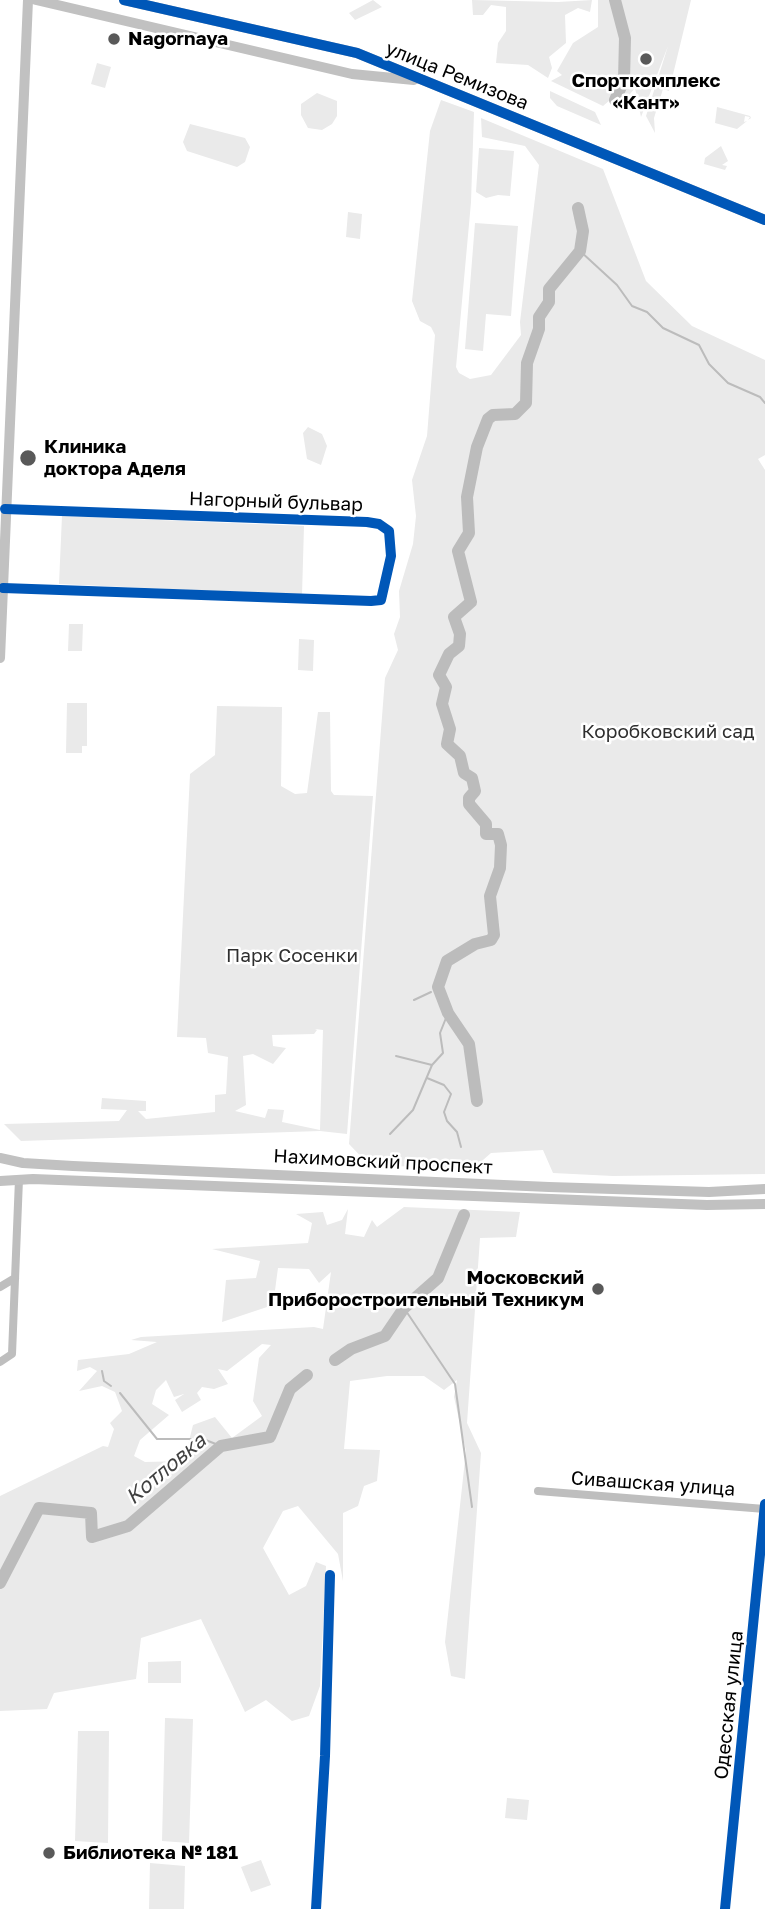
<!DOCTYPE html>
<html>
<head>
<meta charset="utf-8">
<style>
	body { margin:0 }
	canvas { display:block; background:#fff }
</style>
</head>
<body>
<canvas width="765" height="1909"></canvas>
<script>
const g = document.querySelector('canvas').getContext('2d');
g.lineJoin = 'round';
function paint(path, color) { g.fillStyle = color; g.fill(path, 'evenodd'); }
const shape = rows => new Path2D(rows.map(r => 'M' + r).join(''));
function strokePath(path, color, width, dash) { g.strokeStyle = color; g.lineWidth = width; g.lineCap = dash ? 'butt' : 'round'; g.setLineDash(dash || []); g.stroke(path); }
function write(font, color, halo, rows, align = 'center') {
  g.font = font + ' "Golos Text",sans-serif'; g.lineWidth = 5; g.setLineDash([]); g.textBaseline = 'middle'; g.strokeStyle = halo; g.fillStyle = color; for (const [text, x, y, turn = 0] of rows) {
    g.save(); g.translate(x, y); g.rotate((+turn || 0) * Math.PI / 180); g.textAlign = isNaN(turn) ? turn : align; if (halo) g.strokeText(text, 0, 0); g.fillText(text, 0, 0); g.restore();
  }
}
paint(shape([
	[373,0,382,7,355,20,349,13],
	[472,0,558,2,592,0,590,12,578,8,565,15,566,43,549,57,552,68,548,78,528,65,496,63,498,43,506,31,506,7,491,5,483,15,473,15],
	[598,0,691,0,669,91,663,89,654,118,655,133,646,116,668,46,641,117,635,88,625,100,610,100,603,106,551,81,562,75,557,71,573,43,598,27],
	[97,63,111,67,105,88,91,84],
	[550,91,595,112,601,125,557,106,550,98],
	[317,93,337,101,337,116,332,124,322,130,308,128,301,115,301,104],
	[441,100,474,112,471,202,456,367,459,373,470,379,491,375,521,335,520,322,539,165,525,146,482,137,481,118,603,169,646,281,692,326,765,360,765,455,758,459,765,470,765,1174,613,1176,553,1173,543,1150,491,1153,475,1167,370,1166,349,1144,385,678,398,650,394,634,400,617,399,591,413,544,416,516,412,480,427,436,435,335,431,327,420,321,412,301,430,131],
	[717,107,750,116,751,118,748,120,750,117,745,116,744,122,747,121,737,129,715,123],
	[190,124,245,138,250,147,245,162,237,167,187,151,183,142],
	[721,146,728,161,722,165,727,166,725,170,704,164,705,158],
	[479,148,514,151,510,196,498,195,486,198,476,192],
	[348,212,362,214,360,239,346,237],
	[475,223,518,226,511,316,486,314,483,351,465,349],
	[308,427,322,434,327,446,321,465,307,459,303,433],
	[62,516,304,526,302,595,59,584],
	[69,624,83,624,82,651,68,651],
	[299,639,314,640,313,671,298,670],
	[67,703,87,703,87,746,82,746,82,753,66,753],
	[217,706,282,707,281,786,295,794,307,793,318,712,330,712,331,791,334,795,373,796,347,1134,320,1131,21,1141,4,1124,119,1121,127,1110,101,1109,102,1098,146,1101,146,1111,138,1111,146,1119,215,1112,215,1095,226,1094,228,1057,208,1053,206,1038,177,1037,190,774,215,755],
	[315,1029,323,1030,320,1130,282,1122,284,1110,268,1109,265,1118,235,1111,246,1105,243,1056,253,1054,273,1064,286,1048,273,1046,272,1035,314,1034,317,1030],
	[404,1207,520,1212,516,1237,480,1238,467,1423,481,1453,465,1679,451,1676,445,1642,466,1451,454,1397,457,1380,444,1390,424,1376,387,1376,350,1381,344,1449,380,1450,377,1481,364,1486,358,1506,343,1513,343,1581,338,1554,298,1506,283,1511,263,1548,289,1595,306,1586,316,1562,326,1566,320,1686,309,1716,292,1721,266,1700,245,1712,201,1619,141,1638,136,1679,54,1693,47,1709,0,1711,0,1496,103,1446,108,1447,114,1429,110,1423,122,1411,115,1392,102,1386,79,1391,97,1371,90,1367,77,1371,78,1360,129,1354,157,1342,131,1340,141,1337,314,1327,323,1329,331,1272,319,1283,309,1269,278,1268,273,1305,222,1322,226,1280,256,1278,260,1261,212,1249,308,1243,312,1223,296,1214,323,1212,327,1225,342,1220,348,1209,345,1234,364,1237,372,1220,377,1227],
	[262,1344,271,1345,259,1358,253,1401,262,1416,232,1438,215,1417,193,1425,184,1461,145,1462,134,1456,140,1440,169,1415,152,1404,156,1390,166,1380,174,1397,184,1394,175,1400,182,1412,201,1400,197,1393,202,1387,214,1389,228,1384,218,1369,227,1371],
	[181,1661,181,1683,148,1683,148,1662],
	[165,1718,193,1719,189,1843,162,1841],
	[78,1731,109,1731,108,1843,75,1841],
	[507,1798,529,1800,527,1820,505,1818],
	[261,1860,271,1885,251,1892,241,1867],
	[150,1863,185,1866,184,1909,149,1909]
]), '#eaeaea');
strokePath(shape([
	[580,251,617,285,632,306,647,312,663,328,699,345,709,364,728,383,760,397,765,403],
	[435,989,438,987],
	[414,1000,431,992],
	[396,1056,432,1065],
	[427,1078,444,1085,451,1094,444,1112,447,1121,457,1132,461,1147],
	[390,1134,413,1110,432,1065,443,1053,440,1033,448,1013],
	[404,1308,455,1384,472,1507],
	[102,1371,104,1381,111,1386],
	[120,1393,157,1439,203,1439,221,1446]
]), '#bcbcbc', 2);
strokePath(shape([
	[615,0,625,38,624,80,615,100],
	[477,1101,469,1044,448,1013,438,987,447,961,475,944,491,940,494,935,490,896,500,868,501,845,498,834,486,834,486,824,469,804,469,798,475,791,472,778,464,773,460,756,447,744,450,729,442,704,446,687,439,675,449,654,459,646,460,634,454,617,471,602,458,551,469,533,467,497,477,447,488,419,493,415,515,414,526,403,527,363,539,329,539,317,549,302,549,289,580,251,583,231,578,208],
	[335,1360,351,1349,385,1336,404,1308,438,1278,464,1215],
	[0,1583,39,1508,91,1513,92,1537,128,1526,221,1446,270,1437,290,1389,307,1375]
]), '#bcbcbc', 12);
strokePath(shape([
	[3,588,371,601,381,600,391,556,389,531,379,524,367,522,5,509],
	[0,1287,15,1278],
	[0,1362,12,1354,19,1179],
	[538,1491,765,1509],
	[316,1909,325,1756,330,1575],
	[725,1909,765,1504]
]), '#bebebe', 8);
strokePath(shape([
	[36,0,352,74,414,80],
	[124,0,357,53,765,220],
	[0,658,28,0],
	[0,1158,23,1163,73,1166,549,1187,709,1192,765,1189],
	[0,1181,33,1179,707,1205,765,1204]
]), '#c1c1c1', 10);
strokePath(shape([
	[124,0,357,53,765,220],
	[3,588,371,601,381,600,391,556,389,531,379,524,367,522,5,509],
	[316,1909,325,1756,330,1575],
	[725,1909,765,1504]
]), '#0057b8', 10);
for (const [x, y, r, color] of [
	[114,39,7,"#595959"],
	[646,59,7,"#595959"],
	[28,458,9,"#595959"],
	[598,1289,7,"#595959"],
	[49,1853,7,"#595959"]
]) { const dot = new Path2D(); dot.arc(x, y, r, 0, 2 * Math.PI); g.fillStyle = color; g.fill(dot); strokePath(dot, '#fff', 2.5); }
write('bold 19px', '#000', '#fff', [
	["Nagornaya",128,39],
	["Спорткомплекс",646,81,"center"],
	["«Кант»",646,103,"center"],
	["Клиника",44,447],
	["доктора Аделя",44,469],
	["Московский",584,1278,"right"],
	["Приборостроительный Техникум",584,1300,"right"],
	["Библиотека № 181",63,1853]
], 'left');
write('19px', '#000', '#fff', [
	["улица Ремизова",457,76,22],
	["Нагорный бульвар",276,502,2],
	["Нахимовский проспект",383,1162,3],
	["Сивашская улица",653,1484,4],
	["Одесская улица",729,1705,-84]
]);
write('19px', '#2f2f2f', '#fff', [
	["Коробковский сад",668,732],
	["Парк Сосенки",292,956]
]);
write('italic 21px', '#404040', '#fff', [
	["Котловка",166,1469,-40]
]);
</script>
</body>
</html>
